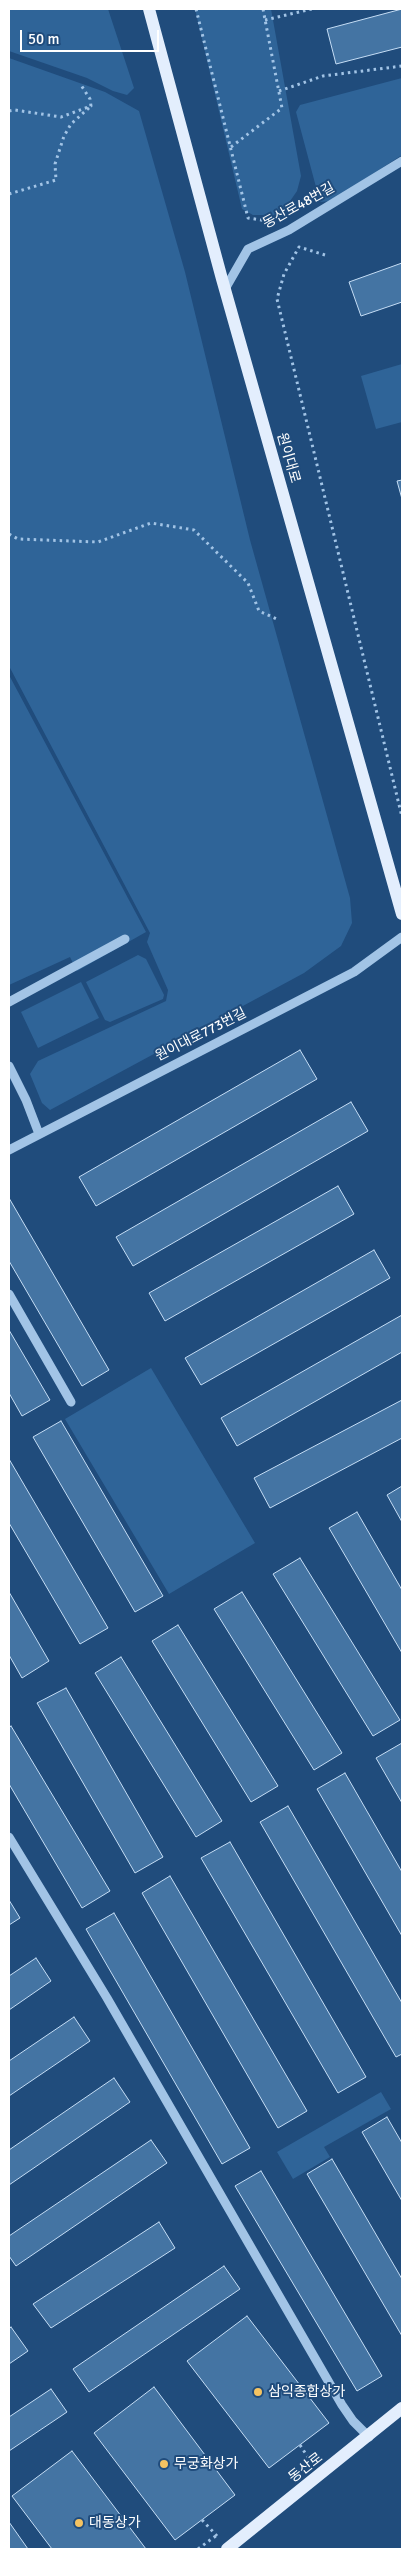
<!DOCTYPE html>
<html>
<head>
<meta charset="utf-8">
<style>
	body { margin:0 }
	#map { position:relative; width:411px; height:2558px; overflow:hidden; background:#204c7c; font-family:Signika,sans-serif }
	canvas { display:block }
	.frame { position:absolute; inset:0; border:10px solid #fff; pointer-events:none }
	.scale { position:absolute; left:20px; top:30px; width:139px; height:22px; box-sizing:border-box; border:2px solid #fff; border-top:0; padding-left:6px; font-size:15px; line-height:18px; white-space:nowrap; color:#fff; -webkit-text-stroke:4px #204c7c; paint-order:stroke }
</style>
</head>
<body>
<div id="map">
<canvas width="411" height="2558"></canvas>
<div class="frame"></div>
<div class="scale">50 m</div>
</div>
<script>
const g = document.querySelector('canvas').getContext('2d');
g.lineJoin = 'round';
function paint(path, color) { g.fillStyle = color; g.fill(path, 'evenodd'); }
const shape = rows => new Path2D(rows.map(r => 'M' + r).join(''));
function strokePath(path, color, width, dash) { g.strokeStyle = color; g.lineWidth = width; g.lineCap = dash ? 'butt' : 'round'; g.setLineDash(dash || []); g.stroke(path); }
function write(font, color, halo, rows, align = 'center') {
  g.font = font + ' Signika,"Noto Sans KR",sans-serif'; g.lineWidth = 4; g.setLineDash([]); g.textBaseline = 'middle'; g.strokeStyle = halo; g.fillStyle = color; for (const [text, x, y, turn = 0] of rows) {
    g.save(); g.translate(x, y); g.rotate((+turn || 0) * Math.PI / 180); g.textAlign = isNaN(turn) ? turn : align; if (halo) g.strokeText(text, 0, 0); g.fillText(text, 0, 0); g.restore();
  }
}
paint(shape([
	[9,9,108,9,134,88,127,95,113,91,87,78,9,51],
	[195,9,271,9,301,176,297,191,286,207,274,215,253,215,242,209],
	[9,58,105,92,139,111,185,272,250,540,350,898,352,923,341,946,304,973,50,1110,42,1103,30,1074,38,1061,166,1001,168,990,147,942,150,933,9,666],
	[402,78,402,155,331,201,320,202,296,112,300,105],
	[402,364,402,422,376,429,361,376],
	[9,675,146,932,77,971,70,957,9,985],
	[138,955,146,959,164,995,163,999,110,1022,105,1020,86,982],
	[81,982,99,1018,38,1048,21,1012],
	[151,1368,255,1543,169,1594,65,1419],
	[381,2092,391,2109,324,2147,330,2157,293,2179,277,2152]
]), '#2f6498');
const building = shape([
	[402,9,402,47,336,64,327,29,402,9],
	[402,263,402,302,361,316,349,282,402,263],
	[402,480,402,499,397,481,402,480],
	[300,1050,317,1079,96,1206,79,1177,300,1050],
	[351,1102,368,1131,133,1266,116,1237,351,1102],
	[338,1186,354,1214,165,1321,149,1293,338,1186],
	[9,1198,109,1370,82,1386,9,1261,9,1198],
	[374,1250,390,1278,201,1385,185,1358,374,1250],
	[402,1315,402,1352,237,1446,221,1418,402,1315],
	[9,1330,50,1400,22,1416,9,1393,9,1330],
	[402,1400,402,1438,270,1508,254,1478,402,1400],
	[61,1421,163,1596,135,1612,33,1437,61,1421],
	[9,1459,108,1628,80,1644,9,1523,9,1459],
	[402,1486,402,1522,387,1495,402,1486],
	[357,1512,402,1590,402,1653,329,1528,357,1512],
	[300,1558,400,1720,373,1736,273,1574,300,1558],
	[9,1592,49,1661,22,1678,9,1655,9,1592],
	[242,1592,342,1753,314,1770,214,1609,242,1592],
	[178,1625,278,1786,251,1802,152,1641,178,1625],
	[121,1657,222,1821,196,1837,95,1673,121,1657],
	[66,1688,163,1857,135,1873,37,1703,66,1688],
	[11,1726,110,1891,82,1908,9,1784,9,1728,11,1726],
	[402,1743,402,1803,376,1758,402,1743],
	[345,1773,402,1872,402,1936,317,1789,345,1773],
	[288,1806,402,2003,402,2054,396,2057,260,1822,288,1806],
	[230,1842,366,2077,338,2093,201,1858,230,1842],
	[170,1876,307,2111,278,2128,142,1893,170,1876],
	[9,1900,20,1918,9,1925,9,1900],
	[114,1913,250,2148,222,2164,86,1929,114,1913],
	[36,1958,51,1981,9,2010,9,1976,36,1958],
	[74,2017,90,2041,9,2096,9,2061,74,2017],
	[114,2078,130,2102,9,2185,9,2150,114,2078],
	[387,2117,402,2143,402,2201,362,2132,387,2117],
	[151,2140,167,2163,16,2266,9,2256,9,2236,151,2140],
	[332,2159,402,2279,402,2336,307,2174,332,2159],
	[261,2171,382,2376,357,2391,235,2186,261,2171],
	[159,2222,175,2248,51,2328,33,2304,159,2222],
	[224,2266,240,2289,89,2392,73,2369,224,2266],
	[247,2316,329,2423,269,2468,187,2361,247,2316],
	[11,2327,28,2351,9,2364,9,2329,11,2327],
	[154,2387,235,2495,175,2540,94,2433,154,2387],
	[51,2389,67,2412,9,2451,9,2417,51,2389],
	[72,2451,146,2549,52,2549,12,2496,72,2451],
	[9,2522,28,2549,9,2549,9,2522]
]);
paint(building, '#4474a3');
strokePath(building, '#c5ddf5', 1);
strokePath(shape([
	[196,9,248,218,274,222],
	[265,20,312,9],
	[279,91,323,76,402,66],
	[9,111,15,110,61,117,91,106,90,99,81,85],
	[231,147,282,108,263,9],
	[9,194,56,180,55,164,64,136,71,124,91,106],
	[325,255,299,247,284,274,277,299,402,817],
	[9,534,18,539,98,542,151,523,194,530,248,583,259,611,279,620],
	[300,2445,311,2462],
	[202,2520,217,2536],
	[198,2549,217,2535]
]), '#a2c4e6', 3, [2.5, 4]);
strokePath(shape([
	[225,289,248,249,289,230,402,161],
	[9,1002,125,939],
	[9,1066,26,1100,39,1134],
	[9,1150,354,972,402,937],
	[9,1294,71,1402],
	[9,1837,107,1998,342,2405,353,2421,369,2437]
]), '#a2c4e6', 9);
strokePath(shape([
	[149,9,222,279,402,914],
	[227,2549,402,2408]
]), '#e3eefd', 12);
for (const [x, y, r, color] of [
	[258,2392,5,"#f4c362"],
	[164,2464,5,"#f4c362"],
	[79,2523,5,"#f4c362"]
]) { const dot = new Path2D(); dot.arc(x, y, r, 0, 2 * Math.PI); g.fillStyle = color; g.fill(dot); strokePath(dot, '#204c7c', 2); }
write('14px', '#fff', '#204c7c', [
	["동산로48번길",299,206,-29],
	["원이대로",288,458,74],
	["원이대로773번길",201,1035,-27],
	["동산로",306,2468,-38]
]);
write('14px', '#fff', '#204c7c', [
	["삼익종합상가",268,2392],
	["무궁화상가",174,2464],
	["대동상가",89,2523]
], 'left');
</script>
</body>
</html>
